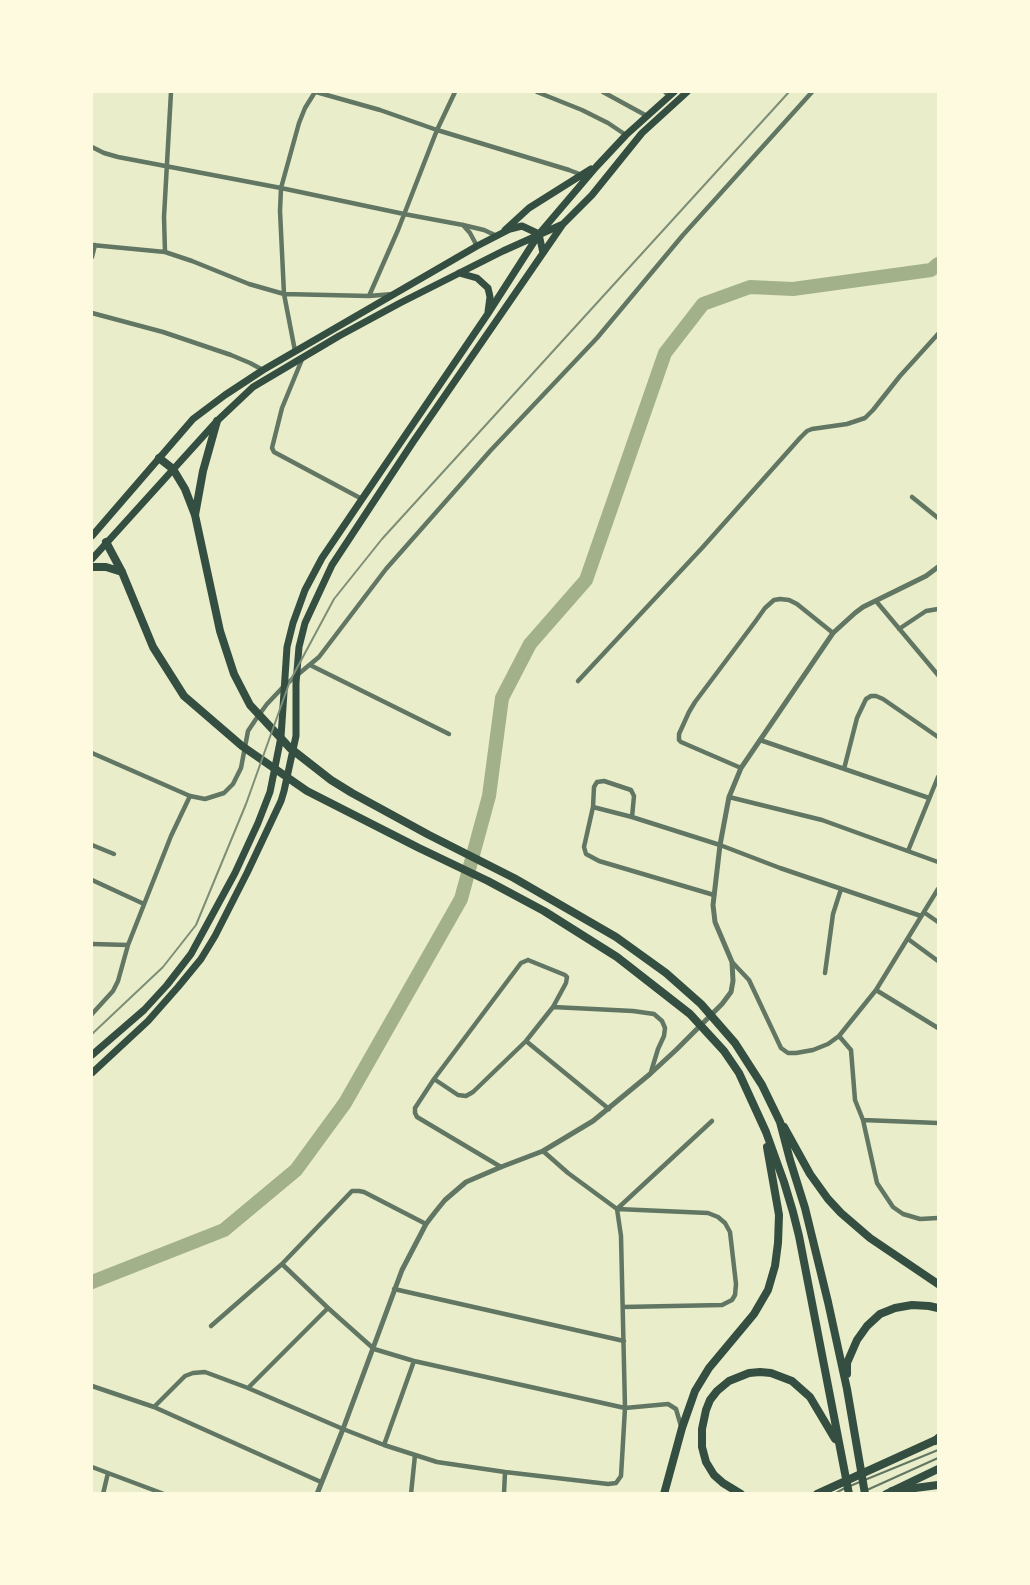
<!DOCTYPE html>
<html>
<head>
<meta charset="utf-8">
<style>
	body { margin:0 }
	#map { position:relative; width:1030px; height:1585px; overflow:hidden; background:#e9edc9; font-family:"Source Sans 3",sans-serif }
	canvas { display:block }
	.frame { position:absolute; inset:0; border:93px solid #fefae0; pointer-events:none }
</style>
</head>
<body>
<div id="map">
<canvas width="1030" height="1585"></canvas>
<div class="frame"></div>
</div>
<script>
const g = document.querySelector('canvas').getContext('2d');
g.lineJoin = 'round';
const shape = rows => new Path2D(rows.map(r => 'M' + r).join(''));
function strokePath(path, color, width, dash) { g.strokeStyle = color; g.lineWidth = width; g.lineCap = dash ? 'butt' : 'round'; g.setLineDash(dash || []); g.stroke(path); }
strokePath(shape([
	[92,1282,224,1230,296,1170,345,1103,461,899,489,796,502,698,530,644,586,580,665,353,703,304,750,287,793,289,931,270,938,264]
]), '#a3b18a', 14);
strokePath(shape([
	[850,1486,938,1450],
	[867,1490,938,1458],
	[834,1494,845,1488]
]), '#617663', 2);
strokePath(shape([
	[316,92,380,110,437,130,569,170,582,175],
	[537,92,582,110,608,123,626,135],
	[603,92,647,116],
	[665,92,669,96],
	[92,147,104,153,118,157,281,188,404,214,463,225,484,230,497,236],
	[463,225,470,233,477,246],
	[92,245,165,252,192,261,249,284,284,294,369,296,393,294],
	[165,252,164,217,171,92],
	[92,257,95,245],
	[369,296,398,230,437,130,455,92],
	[92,313,163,332,231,355,250,363,263,370],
	[295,351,284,294,280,211,281,188,299,123,305,108,315,92],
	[303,357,282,408,272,448,274,452,362,499],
	[912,497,938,518],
	[876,601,938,675],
	[899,629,926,611,938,609],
	[310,665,449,734],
	[578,681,702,548,800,438,807,431,812,429,847,424,865,418,873,410,900,376,938,334],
	[760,740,929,798],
	[92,753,190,796,205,799,224,793,233,784,241,768,248,731,256,719,267,704,284,686,319,657,386,569,491,450,597,338,683,235,812,92],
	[741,768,681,742,679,740,679,734,689,712,695,702,755,622,765,608,774,600,780,599,789,600,797,604,833,633],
	[844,769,857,718,866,699,871,696,876,696,883,699,938,737],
	[729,797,822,820,938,862],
	[593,807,632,817,720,845,780,868,921,916],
	[632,817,634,796,631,790,604,781,597,782,594,787,593,807,584,847,586,854,599,861,714,895],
	[92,845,114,854],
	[908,851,938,777],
	[92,880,144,904],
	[925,913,938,922],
	[908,939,938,961],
	[92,944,128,945],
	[528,960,565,975,567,977,566,983,553,1007,526,1041,473,1092,466,1096,458,1095,434,1079,521,963,528,960],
	[732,962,749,980,781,1048,788,1053,796,1053,813,1050,828,1044,839,1036,876,990,938,889],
	[825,973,833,914,841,889],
	[876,990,938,1028],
	[553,1007,633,1011,654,1014,662,1021,665,1028,664,1036,658,1049,651,1072],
	[92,1014,113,991,118,981,128,945,171,836,190,796],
	[839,1036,851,1050,855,1100,863,1120,938,1123],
	[526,1041,609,1109],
	[434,1079,415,1108,415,1113,417,1117,501,1167],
	[863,1120,877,1183,893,1207,903,1214,920,1219,938,1218],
	[617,1209,708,1213,718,1217,725,1223,730,1232,736,1284,735,1295,732,1300,722,1305,623,1307],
	[617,1209,712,1121],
	[282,1264,328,1308,374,1349,414,1361,625,1408,668,1404,676,1409,681,1426],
	[394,1289,624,1341],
	[211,1326,282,1264,352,1191,359,1191,364,1192,426,1224],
	[92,1386,154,1407,321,1482],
	[248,1388,328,1308],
	[154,1407,185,1376,193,1373,205,1372,248,1388,343,1429,384,1445,437,1462,505,1472,608,1484,616,1483,621,1476,625,1408,621,1236,617,1209,568,1173,543,1151],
	[384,1445,414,1361],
	[92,1467,164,1494],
	[103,1494,108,1473],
	[411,1494,415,1455],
	[504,1494,505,1472]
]), '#617663', 4.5);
strokePath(shape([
	[317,1494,343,1429,402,1270,426,1224,436,1211,445,1200,466,1182,501,1167,543,1151,593,1121,650,1074,676,1050,722,1004,731,992,733,981,732,962,715,922,713,905,720,845,729,797,741,768,833,633,855,613,863,607,926,576,938,567]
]), '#617663', 5);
strokePath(shape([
	[505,230,529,208,591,169],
	[459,273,477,278,488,288,490,297,488,312],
	[92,536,193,419,225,395,263,370,477,246,510,229,522,226,539,234,543,253],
	[92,559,217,421,253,387,339,336,400,303,503,251,563,224],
	[92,1055,144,1010,167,985,191,954,235,873,258,823,270,792,281,737,287,647,293,623,305,590,322,558,487,315,539,234,596,167,626,135,674,92],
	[92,1073,148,1021,178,987,201,959,215,936,247,873,281,801,284,791,296,736,296,683,299,647,305,623,332,565,413,442,563,224,592,195,642,133,687,92]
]), '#344e41', 7);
strokePath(shape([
	[817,1494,938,1439],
	[886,1494,938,1469]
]), '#344e41', 8);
strokePath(shape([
	[159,458,173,469,185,489,195,515,220,631,234,674,250,705,290,748,331,780,352,793,429,835,514,878,616,937,666,973,701,1004,735,1043,762,1085,780,1122,790,1160,805,1208,828,1302,847,1389,865,1494],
	[195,515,203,471,217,421],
	[106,542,122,572,153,647,184,696,242,746,307,791,419,848,488,881,544,911,617,957,690,1014,724,1051,739,1073,766,1132,784,1182,793,1212,799,1236,849,1494],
	[92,567,106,567,122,572],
	[784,1127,810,1174,828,1199,841,1213,870,1238,938,1284],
	[847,1374,847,1363,857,1340,867,1326,880,1314,895,1308,912,1305,929,1306,938,1308],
	[935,1441,938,1438],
	[892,1491,938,1485],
	[664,1494,682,1428,695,1391,709,1368,754,1314,768,1290,775,1266,778,1243,779,1215,767,1147],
	[741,1494,723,1483,714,1475,706,1462,702,1447,702,1429,706,1410,710,1400,717,1391,729,1381,749,1373,760,1372,771,1373,792,1381,810,1397,835,1439]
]), '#344e41', 8);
strokePath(shape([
	[92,1034,163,967,196,925,246,804,290,681,334,599,382,539,789,92]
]), '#7c8e77', 2);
</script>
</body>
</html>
